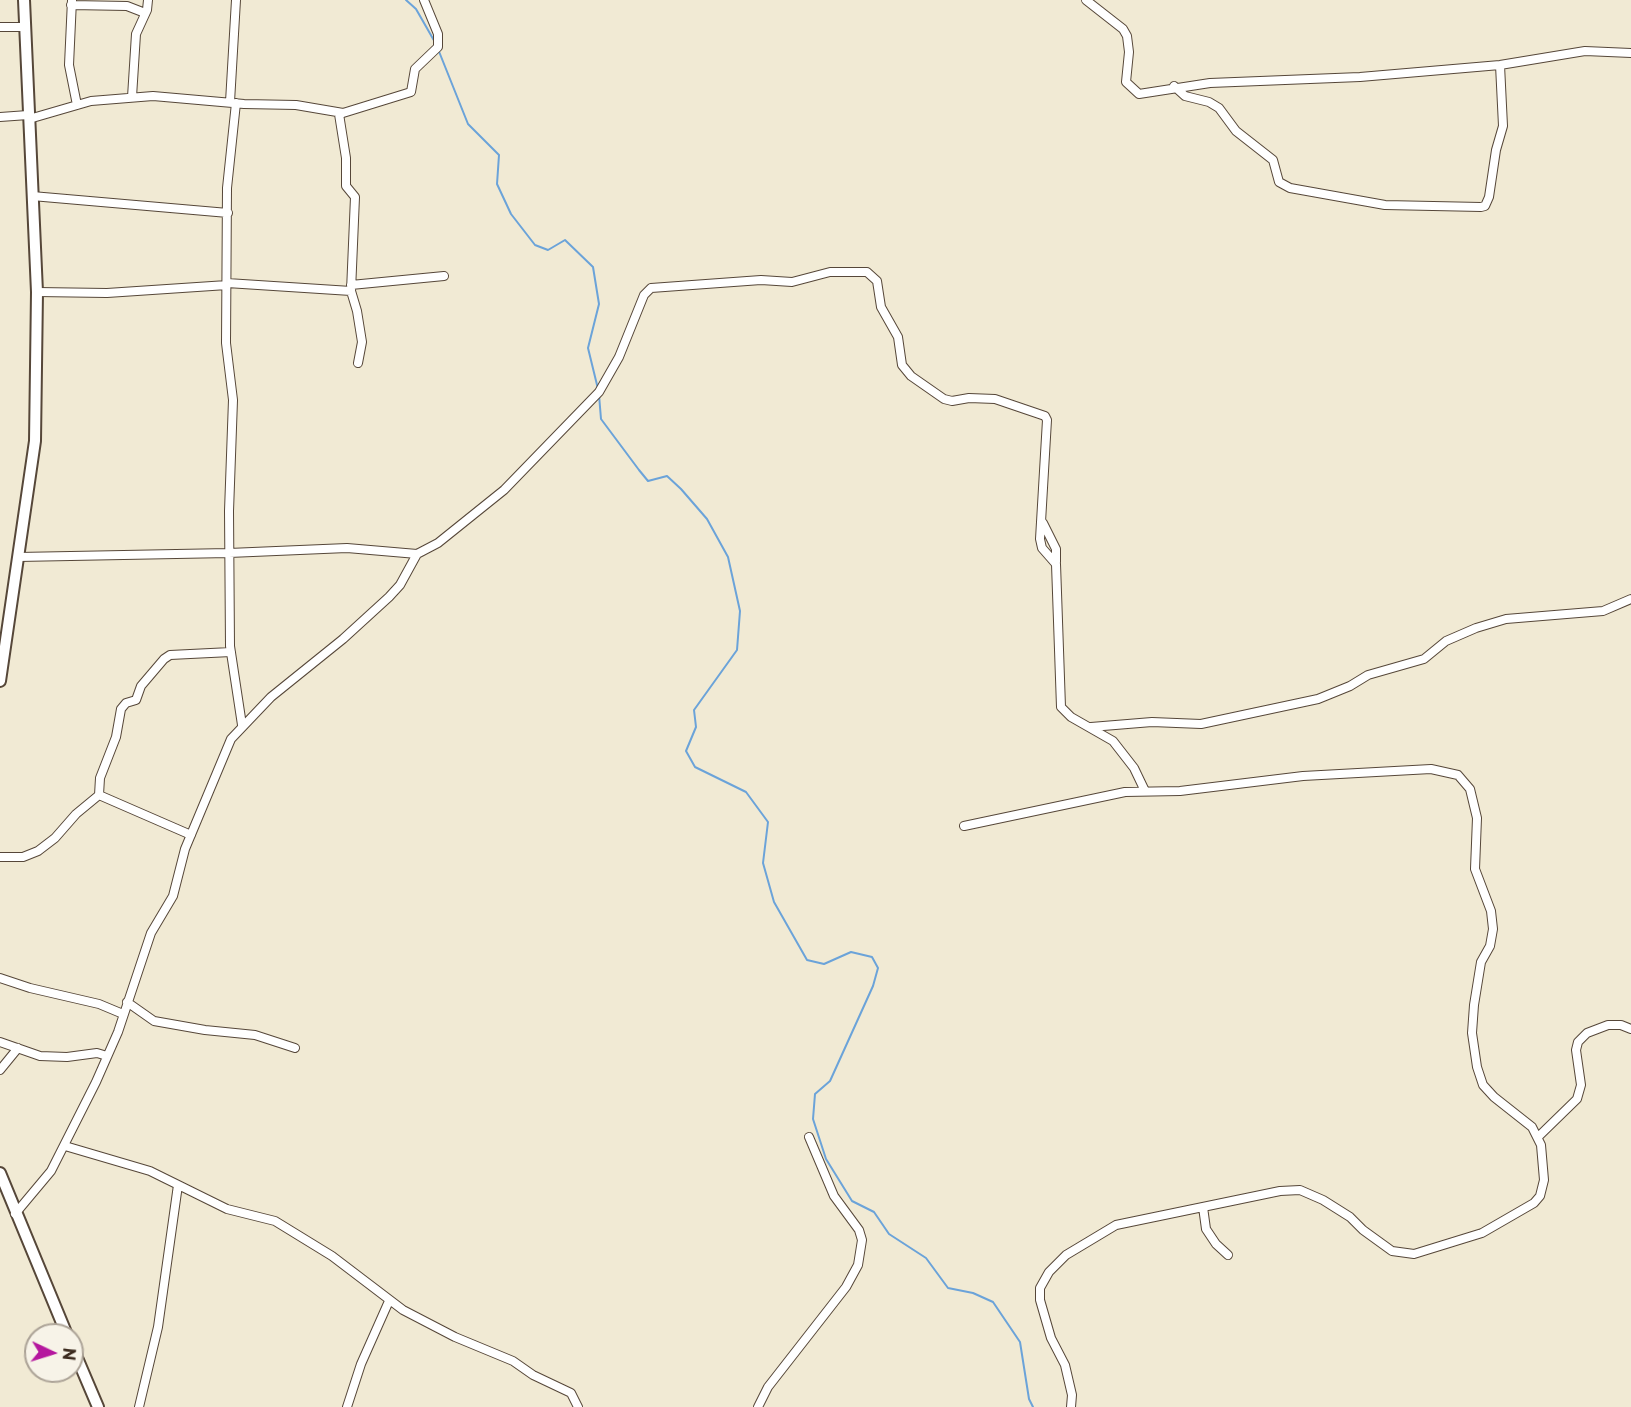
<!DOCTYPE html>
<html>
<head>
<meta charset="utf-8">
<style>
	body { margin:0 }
	#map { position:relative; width:1631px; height:1407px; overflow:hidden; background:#f1ead4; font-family:"Playpen Sans",sans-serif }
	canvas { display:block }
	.north { position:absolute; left:24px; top:1323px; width:60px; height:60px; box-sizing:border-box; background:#f7f3e8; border:2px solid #aca397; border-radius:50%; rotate:94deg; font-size:16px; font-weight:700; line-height:24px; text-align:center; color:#3b2a1e }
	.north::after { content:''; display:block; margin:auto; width:21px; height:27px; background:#b5179e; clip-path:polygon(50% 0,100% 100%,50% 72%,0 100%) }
</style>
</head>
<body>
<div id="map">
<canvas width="1631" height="1407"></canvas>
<div class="north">N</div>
</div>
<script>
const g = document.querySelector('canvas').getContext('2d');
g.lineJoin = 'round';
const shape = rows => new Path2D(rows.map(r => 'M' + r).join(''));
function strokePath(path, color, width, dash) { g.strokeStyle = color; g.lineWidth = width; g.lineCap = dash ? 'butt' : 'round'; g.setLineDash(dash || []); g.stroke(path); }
strokePath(shape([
	[406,0,416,9,436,44],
	[438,49,468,124,499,155,497,184,511,214,535,245,548,250,565,240,593,267,599,304,588,348,598,389],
	[599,395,601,419,639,470,648,481,667,476,681,489,707,519,728,557,740,611,737,650,694,710,696,727,686,751,695,767,746,792,768,822,763,863,774,902,807,960,824,964,851,952,872,957,878,968,873,986,830,1081,815,1094,813,1119,826,1159,852,1201,874,1212,889,1234,926,1258,948,1288,973,1293,993,1302,1020,1342,1029,1399,1033,1407]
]), '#6ba3d9', 2);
const street = shape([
	[72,0,69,65,77,105],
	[1086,0,1123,29,1127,36,1129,52,1126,82,1139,94,1210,83,1360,77,1500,65,1585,51,1631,53],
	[71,5,127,6,145,13],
	[0,27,25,27],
	[1174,86,1185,96,1209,102,1219,108,1236,131,1273,160,1279,182,1290,188,1385,205,1481,207,1485,206,1489,197,1496,150,1503,126,1500,65],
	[132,97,136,34,147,10,148,0],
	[230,102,236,0],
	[236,103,227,188,226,343,233,400,229,511,230,646,242,725],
	[339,114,346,158,346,186,355,197,351,291,357,311,362,342,358,363],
	[0,117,28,115],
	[29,119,91,101,153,96,244,104,296,105,343,113,411,92,415,69,438,47,438,34,424,0],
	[32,196,228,213],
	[227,283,351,291],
	[351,285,444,276],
	[37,292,107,293,227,285],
	[1043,523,1056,549,1056,562],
	[18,557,229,553,347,548,417,554,438,543,504,490,599,392,619,357,644,295,651,288,761,280,792,282,830,272,867,272,877,281,881,307,898,337,902,365,911,376,944,399,952,401,969,398,995,399,1045,416,1047,420,1040,539,1042,548,1056,564,1061,707,1071,717,1113,741,1134,768,1145,791],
	[1091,727,1152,722,1201,724,1318,699,1350,686,1368,675,1424,659,1446,641,1476,628,1506,619,1603,611,1631,599],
	[964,826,1125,792,1180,791,1303,776,1431,769,1458,775,1470,789,1477,818,1475,869,1491,911,1493,929,1490,946,1481,962,1474,1005,1472,1033,1477,1067,1483,1085,1494,1097,1532,1127,1541,1145,1544,1180,1540,1196,1534,1203,1482,1233,1414,1254,1392,1251,1363,1230,1350,1217,1323,1200,1300,1190,1280,1191,1116,1225,1066,1255,1049,1272,1040,1288,1040,1300,1051,1338,1065,1365,1072,1395,1071,1407],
	[191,835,99,795,100,778,116,737,121,709,126,703,136,700,141,686,164,659,170,655,231,652],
	[0,857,23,857,38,851,55,838,76,814,99,795],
	[0,978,30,988,99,1004,123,1014],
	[127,1002,154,1021,205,1030,255,1035,295,1048],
	[0,1042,40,1056,67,1057,97,1053,107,1056],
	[0,1070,18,1048],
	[1539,1136,1577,1099,1581,1085,1576,1050,1578,1042,1587,1033,1608,1025,1621,1025,1631,1029],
	[65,1146,150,1171,227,1209,275,1221,332,1256,403,1310,455,1337,513,1361,533,1375,571,1393,578,1407],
	[1203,1207,1206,1229,1216,1244,1228,1255],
	[15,1214,51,1171,96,1082,118,1032,151,933,173,896,185,849,231,739,271,697,343,639,389,597,400,585,417,554],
	[139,1407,158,1327,178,1185],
	[347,1407,361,1364,389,1301],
	[758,1407,768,1387,846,1287,858,1265,862,1240,859,1230,834,1196,809,1137]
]);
const secondary = shape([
	[0,681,35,441,37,292,24,0],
	[0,1173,67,1335],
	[72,1346,98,1407]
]);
strokePath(street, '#564739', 10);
strokePath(secondary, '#564739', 14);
strokePath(street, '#fff', 8);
strokePath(secondary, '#fff', 10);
</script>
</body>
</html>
